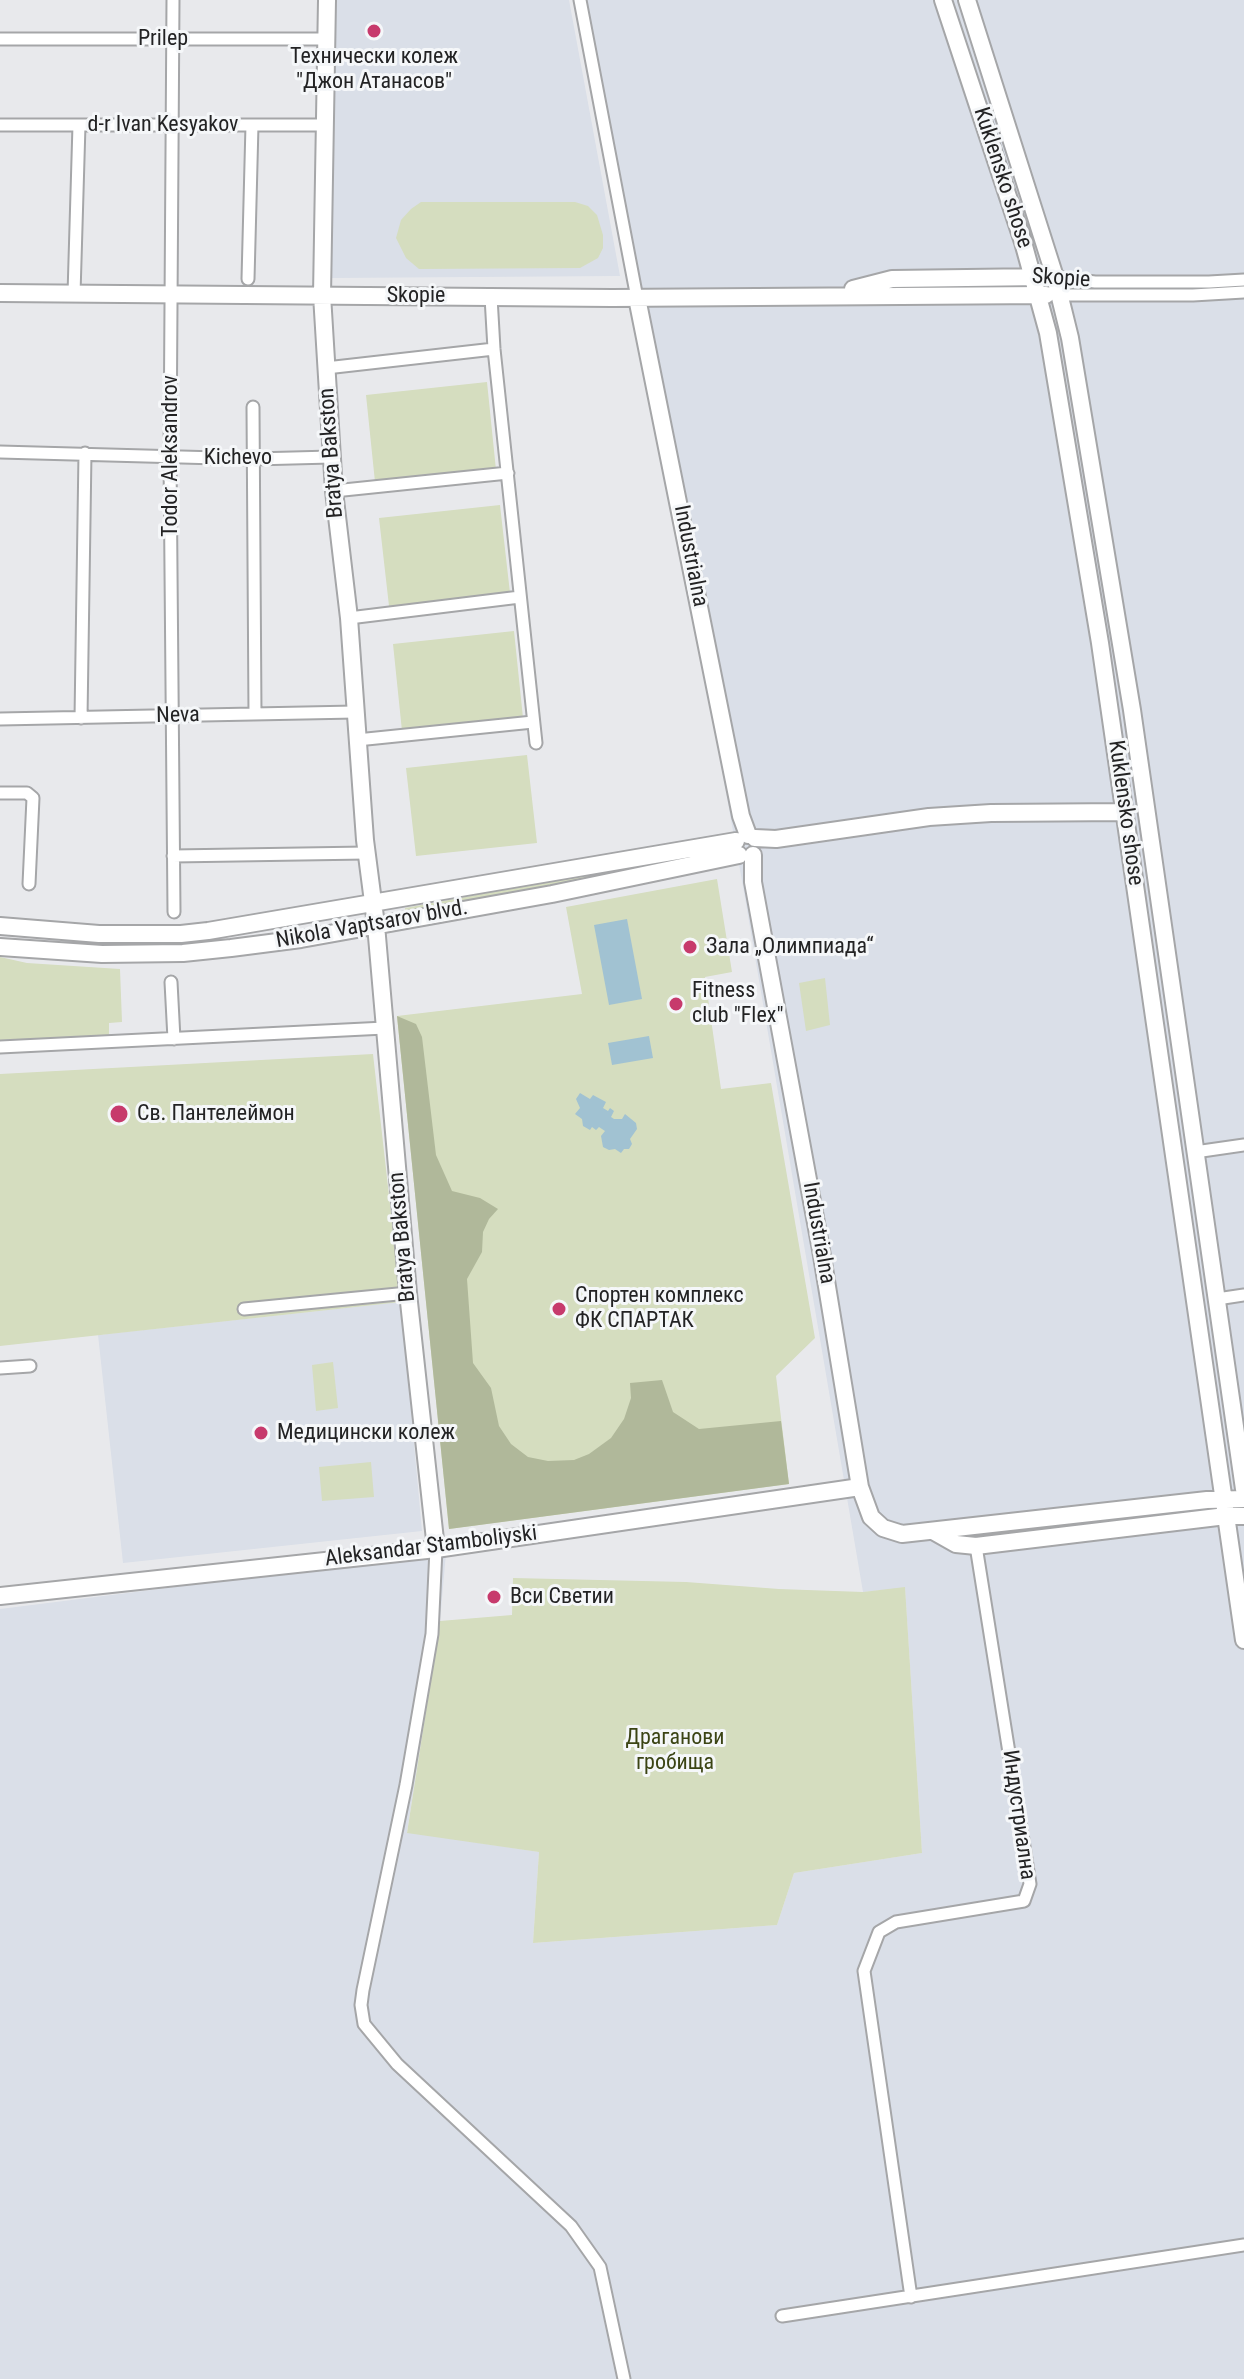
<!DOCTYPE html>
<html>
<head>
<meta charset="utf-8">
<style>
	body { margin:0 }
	canvas { display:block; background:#e8e9ec }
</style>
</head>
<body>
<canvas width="1244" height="2379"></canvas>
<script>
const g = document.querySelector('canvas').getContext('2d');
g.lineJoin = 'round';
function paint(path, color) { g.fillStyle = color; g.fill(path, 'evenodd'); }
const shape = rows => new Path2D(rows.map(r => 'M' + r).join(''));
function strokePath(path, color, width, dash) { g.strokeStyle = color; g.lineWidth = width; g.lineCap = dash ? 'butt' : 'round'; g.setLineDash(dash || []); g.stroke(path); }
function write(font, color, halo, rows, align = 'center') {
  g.font = font + ' "Roboto Condensed",sans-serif'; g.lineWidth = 6; g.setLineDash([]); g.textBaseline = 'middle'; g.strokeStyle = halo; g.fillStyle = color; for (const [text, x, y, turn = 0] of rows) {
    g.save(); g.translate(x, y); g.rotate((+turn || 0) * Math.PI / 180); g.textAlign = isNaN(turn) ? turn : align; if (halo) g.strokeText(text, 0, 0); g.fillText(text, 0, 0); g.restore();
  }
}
paint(shape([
	[333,0,569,0,620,276,331,278],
	[583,0,1244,0,1244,2379,0,2379,0,1609,446,1553,440,1621,407,1832,539,1852,533,1943,777,1925,794,1873,922,1853,905,1588,863,1592,744,892],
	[401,1302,422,1531,123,1563,98,1335]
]), '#dadfe8');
paint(shape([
	[421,202,575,202,588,206,597,215,603,235,603,248,598,258,580,268,419,269,406,258,396,238,401,220,411,209],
	[487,382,496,470,375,482,366,395],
	[500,505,510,593,389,606,379,518],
	[514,631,523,718,402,731,393,644],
	[527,755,537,843,416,856,406,768],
	[705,853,706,860,406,915,405,908],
	[717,879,732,972,705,977,721,1089,771,1083,815,1338,776,1376,789,1484,449,1529,397,1016,582,994,566,907],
	[0,957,27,963,120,969,122,1022,109,1023,109,1037,0,1040],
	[825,978,830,1025,806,1031,799,983],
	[373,1054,401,1302,0,1346,0,1074],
	[333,1362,338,1408,316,1411,312,1365],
	[371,1462,374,1497,322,1501,319,1467],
	[513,1578,686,1582,779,1589,863,1592,905,1587,922,1853,794,1873,777,1925,533,1943,539,1852,407,1833,440,1621,512,1615]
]), '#d5ddbf');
paint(shape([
	[397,1016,416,1024,422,1037,436,1155,452,1191,480,1198,498,1209,489,1219,483,1232,482,1252,467,1279,473,1363,491,1388,499,1426,511,1444,528,1457,548,1461,574,1460,589,1454,611,1438,624,1419,631,1398,630,1383,662,1380,673,1412,699,1429,781,1421,789,1484,449,1529]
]), '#b0b89a');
paint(shape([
	[627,919,642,999,609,1005,594,925],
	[649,1036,653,1058,612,1065,608,1043],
	[580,1093,590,1099,593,1095,606,1102,603,1108,608,1111,610,1108,614,1111,611,1117,614,1119,622,1119,625,1114,636,1123,637,1129,630,1139,632,1144,629,1149,624,1149,621,1153,615,1149,609,1150,603,1147,601,1136,605,1131,599,1127,596,1130,592,1127,590,1130,583,1126,582,1119,575,1114,580,1108,576,1099]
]), '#a1c2d2');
const street = shape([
	[173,0,170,457,174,912],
	[580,0,637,298],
	[0,39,327,39],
	[0,125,325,125],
	[1055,277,1095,282,1209,282,1244,280],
	[248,279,252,125],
	[74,294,79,125],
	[1060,295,1193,295,1244,292],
	[491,297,494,349,536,743],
	[326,368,494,349],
	[253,407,255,714],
	[0,452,254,459,331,457],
	[334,491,508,473],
	[349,618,520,597],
	[81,718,85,453],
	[0,719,355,712],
	[357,740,533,722],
	[0,793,27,793,33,798,29,884],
	[173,856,366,853],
	[171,982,174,1039],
	[0,1047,385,1028],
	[1195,1152,1244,1145],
	[1217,1299,1244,1295],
	[244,1309,408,1293],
	[0,1368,30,1366],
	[436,1549,432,1634,406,1785,363,1990,361,2005,364,2024,397,2064,571,2226,600,2267,624,2379],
	[911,2297,864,1971,879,1932,896,1922,1024,1901,1030,1884,976,1546],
	[782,2316,1244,2245]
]);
const secondary = shape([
	[327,0,322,295,334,491,349,618,365,840,376,925,408,1293,436,1549],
	[943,0,1023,242,1048,333,1100,643,1244,1640],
	[967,0,1055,277,1070,338,1132,710,1244,1489],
	[853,289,892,279,1041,277],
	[0,293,612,298,1046,295],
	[637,298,741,816,748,835],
	[755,838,776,839,929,817,991,813,1125,812],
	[753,855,753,882,821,1250,860,1487,871,1517,883,1528,902,1534,1207,1500,1244,1499],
	[0,926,99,934,181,934,208,931,736,841],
	[0,947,102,954,183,953,231,948,301,939,552,894,739,855],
	[933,1531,956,1544,976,1546,1226,1516,1244,1516],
	[0,1596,436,1549,860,1487]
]);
strokePath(street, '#a5a6a8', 15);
strokePath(secondary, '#a5a6a8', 20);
strokePath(street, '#fff', 11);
strokePath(secondary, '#fff', 16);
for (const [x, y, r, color] of [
	[374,31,8,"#c73a6c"],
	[690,947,8,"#c73a6c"],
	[676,1004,8,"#c73a6c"],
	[119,1114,10,"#c73a6c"],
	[559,1309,8,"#c73a6c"],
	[261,1433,8,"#c73a6c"],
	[494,1597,8,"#c73a6c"]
]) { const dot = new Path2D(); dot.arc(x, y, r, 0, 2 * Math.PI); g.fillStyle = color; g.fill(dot); strokePath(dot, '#f5f7f9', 3); }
write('22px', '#232324', '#f5f7f9', [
	["Prilep",163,39],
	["d-r Ivan Kesyakov",163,125],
	["Kuklensko shose",1002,178,72],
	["Skopie",1061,279,4],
	["Skopie",416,296],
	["Bratya Bakston",332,453,-94],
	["Todor Aleksandrov",171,456,-90],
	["Kichevo",238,458],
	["Industrialna",690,556,79],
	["Neva",178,716,-1],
	["Kuklensko shose",1125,813,82],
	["Nikola Vaptsarov blvd.",372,925,-10],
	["Industrialna",818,1233,80],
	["Bratya Bakston",403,1237,-95],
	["Aleksandar Stamboliyski",431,1547,-7],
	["Индустриална",1018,1815,82]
]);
write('22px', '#232324', '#f5f7f9', [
	["Технически колеж",374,57,"center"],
	["\"Джон Атанасов\"",374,82,"center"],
	["Зала „Олимпиада“",706,947],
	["Fitness",692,991],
	["club \"Flex\"",692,1016],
	["Св. Пантелеймон",137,1114],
	["Спортен комплекс",575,1296],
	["ФК СПАРТАК",575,1321],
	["Медицински колеж",277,1433],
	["Вси Светии",510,1597]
], 'left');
write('22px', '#3b4414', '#f5f7f9', [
	["Драганови",675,1738],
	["гробища",675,1763]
]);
</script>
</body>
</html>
